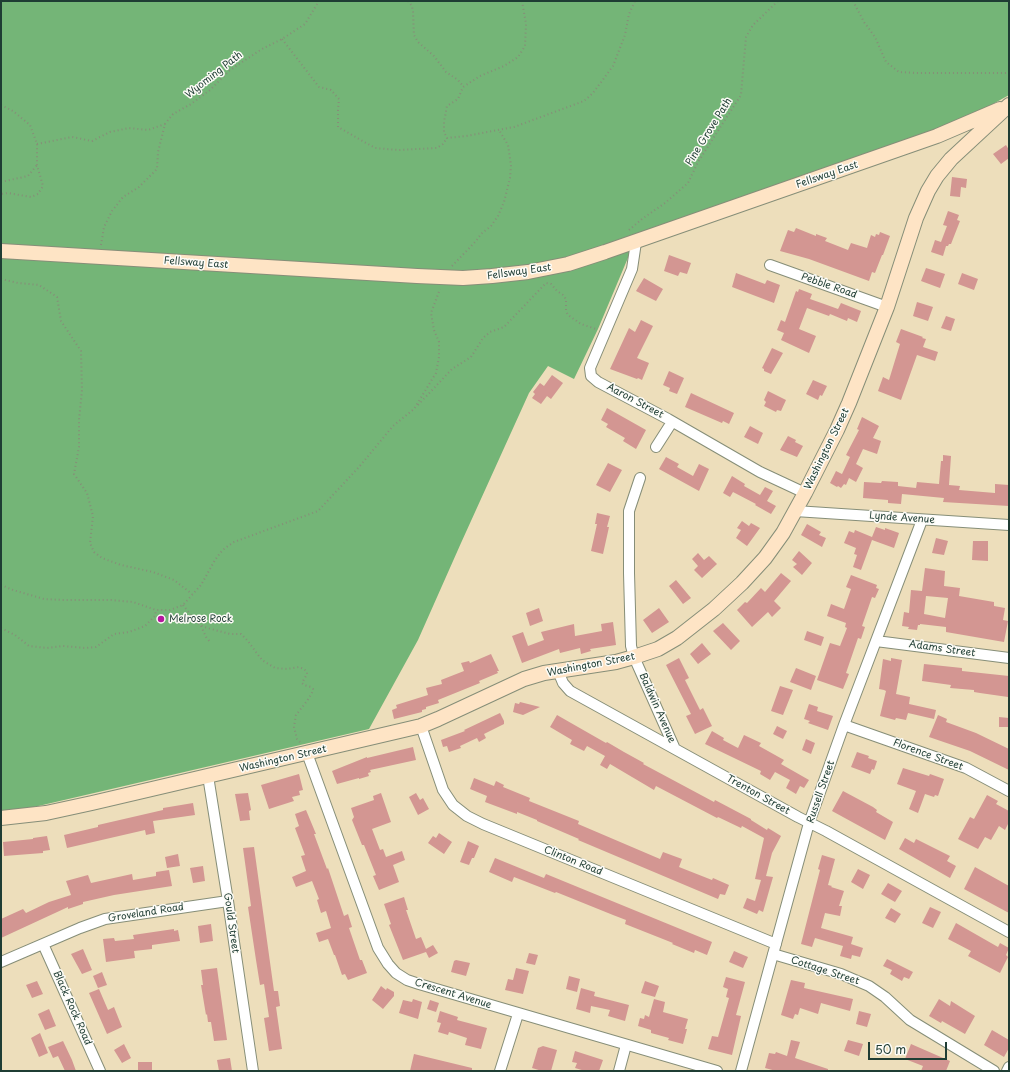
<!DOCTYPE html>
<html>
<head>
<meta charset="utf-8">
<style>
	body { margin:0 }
	#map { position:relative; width:1010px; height:1072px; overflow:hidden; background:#eddebb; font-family:"Playpen Sans",sans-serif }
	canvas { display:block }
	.frame { position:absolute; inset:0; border:2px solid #1f3d34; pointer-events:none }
	.scale { position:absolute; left:868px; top:1042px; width:79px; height:18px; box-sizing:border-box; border:2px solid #1f3d34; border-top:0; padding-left:5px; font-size:12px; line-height:14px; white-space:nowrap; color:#1f3d34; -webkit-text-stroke:3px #fdfcf7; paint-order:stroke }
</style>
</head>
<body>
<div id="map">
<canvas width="1010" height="1072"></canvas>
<div class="frame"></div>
<div class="scale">50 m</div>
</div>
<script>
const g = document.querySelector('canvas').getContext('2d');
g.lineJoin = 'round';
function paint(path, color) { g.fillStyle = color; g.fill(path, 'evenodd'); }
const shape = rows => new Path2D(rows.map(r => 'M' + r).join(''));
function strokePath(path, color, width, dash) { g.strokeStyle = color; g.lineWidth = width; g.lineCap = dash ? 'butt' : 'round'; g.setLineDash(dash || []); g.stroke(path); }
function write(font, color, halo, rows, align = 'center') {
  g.font = font + ' "Playpen Sans",sans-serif'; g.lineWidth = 3; g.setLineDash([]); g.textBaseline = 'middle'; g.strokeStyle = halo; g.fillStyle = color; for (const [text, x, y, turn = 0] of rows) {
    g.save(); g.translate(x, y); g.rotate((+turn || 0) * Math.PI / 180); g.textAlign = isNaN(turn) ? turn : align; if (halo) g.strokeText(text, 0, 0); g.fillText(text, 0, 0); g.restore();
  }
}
paint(shape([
	[1,1,1009,1,1009,95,968,118,638,234,598,329,574,379,548,366,529,393,461,543,418,640,369,729,34,807,1,811]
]), '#74b577');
paint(shape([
	[1006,145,1009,150,1009,158,1001,164,993,154],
	[952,177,967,179,966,188,961,187,960,197,950,196],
	[948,211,959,215,957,220,960,221,951,244,949,244,948,246,946,246,943,256,931,252,935,240,941,242,947,226,943,225],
	[796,228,816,236,816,234,827,238,825,241,848,250,851,243,867,248,871,235,875,237,876,234,879,235,880,232,890,236,883,255,882,255,875,273,872,272,869,281,809,259,780,251,788,230,794,232],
	[669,255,691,263,687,274,680,272,678,276,664,271],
	[926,268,945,274,940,288,921,281],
	[736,273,765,284,767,280,780,285,774,303,732,287],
	[962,273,978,279,974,290,958,284],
	[644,278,663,289,656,301,636,291],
	[799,289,812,294,810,299,827,305,838,309,841,303,861,311,857,322,848,318,847,321,830,314,829,316,807,308,799,329,816,336,809,353,781,340,784,333,777,330,781,320,785,322,796,291,798,292],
	[917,302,933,307,928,321,913,316],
	[946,316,955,319,951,331,941,328],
	[641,320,653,326,637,358,649,363,642,380,638,378,637,379,610,369,629,328,635,332],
	[901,329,923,337,922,338,926,339,923,347,938,352,935,361,917,355,901,400,878,391,883,377,889,380,900,344,896,342],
	[772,348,783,353,771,374,764,371,764,369,762,368],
	[669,371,684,378,677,394,669,391,670,388,663,385],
	[552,375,563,383,551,399,547,396,541,404,532,398,535,394,533,392,540,383,544,386],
	[813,380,827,386,822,396,820,395,818,400,806,394],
	[768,391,786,400,781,411,777,410,776,412,764,406,766,402,764,400],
	[691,393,734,413,729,424,723,421,722,423,685,407],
	[607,408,646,430,636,449,623,441,625,438,606,427,608,424,601,420],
	[862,417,879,426,873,438,881,441,877,454,863,449,856,464,863,468,856,482,849,478,846,485,844,484,841,488,838,486,837,487,830,483,836,471,842,474,850,457,846,455,859,430,857,429],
	[750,426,763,433,758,444,744,437],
	[788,436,796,440,795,442,803,446,797,457,780,450],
	[943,455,951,456,949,485,960,486,959,490,995,493,995,484,1009,485,1009,506,943,502,944,498,902,494,901,504,888,503,888,500,863,498,864,482,881,483,882,481,898,482,898,486,916,488,917,482,939,484,941,461,943,461],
	[666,457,679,464,677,467,693,476,699,464,709,469,699,491,659,469],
	[608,463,622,470,610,492,596,485],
	[732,476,745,484,744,486,760,495,765,487,773,491,767,501,776,506,771,514,755,505,756,504,733,492,730,497,723,493],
	[597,513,610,516,607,527,609,527,603,554,591,551,597,524,595,524],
	[742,521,749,526,751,523,760,528,747,546,736,538,741,530,737,528],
	[807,524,821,532,819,535,826,538,822,547,801,535],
	[876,527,885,530,885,528,899,533,894,548,872,540,861,570,853,567,857,555,854,554,856,548,844,543,849,531,854,533,855,530,872,537],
	[936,538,948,541,944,555,932,553],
	[973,541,988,541,988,561,972,560],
	[799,551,812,563,802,575,793,567,797,564,792,560],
	[698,553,704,560,709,556,717,564,702,578,694,570,698,566,692,559],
	[925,568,945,571,944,586,960,588,959,596,994,602,994,606,1005,608,1003,620,1008,621,1004,642,946,632,946,627,920,624,920,625,918,625,917,630,908,629,909,627,902,626,904,612,909,613,911,590,922,591],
	[926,596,948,598,945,618,924,614],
	[781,573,791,581,774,601,781,608,772,617,768,612,752,627,737,610,745,602,747,603,761,588,765,592],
	[851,575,877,585,876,588,879,589,875,598,872,597,862,626,865,627,861,639,858,638,846,673,849,674,843,689,817,680,830,643,840,646,847,628,845,627,846,623,827,616,831,604,844,609,851,589,846,587],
	[676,580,691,598,683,604,669,586],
	[539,608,543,621,530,626,526,613],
	[659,608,669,622,652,633,643,620],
	[613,622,616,645,590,649,591,651,581,654,580,648,560,653,559,649,522,663,512,636,523,632,528,646,544,640,541,632,574,624,575,636,602,631,601,624],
	[723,623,740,641,731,650,713,631],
	[807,631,824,637,821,646,804,640],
	[702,643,711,654,698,664,690,654],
	[491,654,499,671,497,671,498,673,479,681,480,683,438,700,439,703,426,707,426,709,422,710,422,712,394,719,392,710,397,708,396,705,428,695,426,688,442,684,441,680,464,671,461,663,469,661,470,663],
	[679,658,689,678,685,680,700,710,703,708,712,726,695,734,686,716,691,714,666,665],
	[891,658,902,660,896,694,910,697,909,704,936,710,934,719,908,713,906,720,896,718,895,720,880,716,886,691,884,690,879,689,883,659,891,661],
	[924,664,962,668,962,671,1009,676,1008,697,980,693,974,692,974,690,950,688,951,685,922,681],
	[796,668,816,676,811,690,790,682],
	[780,686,793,690,783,715,771,711],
	[520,702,540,707,523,715,513,712,515,703,519,704],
	[809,704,818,707,817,711,833,716,828,730,808,723,810,721,804,719],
	[500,713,504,721,504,724,484,734,486,738,479,742,477,738,460,746,461,748,449,752,447,746,443,747,441,740,465,731,464,730],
	[557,715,606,743,607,742,624,752,644,763,643,764,714,802,715,800,751,819,751,820,767,830,768,828,781,836,772,853,766,876,773,877,763,912,759,910,757,914,743,908,747,898,755,901,761,880,755,879,764,838,742,826,741,828,718,817,717,818,656,786,654,790,610,764,607,769,600,765,605,756,587,746,584,751,570,744,572,740,550,727],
	[938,715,947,719,946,722,976,733,1009,749,1009,770,970,751,929,737],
	[999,717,1009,718,1008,727,999,727],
	[777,726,787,731,783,739,773,734],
	[712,731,724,738,723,740,738,748,744,735,761,743,759,746,784,760,781,764,809,780,804,788,800,786,796,794,786,788,790,780,775,772,770,780,760,774,761,771,705,744],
	[806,739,815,743,811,754,802,750],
	[413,747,416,760,370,770,371,772,368,773,369,776,359,779,359,778,337,784,332,771,367,757,367,758],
	[857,752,869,756,868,758,877,761,874,770,872,769,870,774,851,767],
	[903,768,929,776,930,774,944,779,938,796,935,795,934,797,925,794,918,813,909,809,916,791,897,784],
	[299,774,303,790,299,791,300,795,292,797,294,801,269,809,261,785],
	[474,778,494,786,496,781,504,785,503,787,530,798,529,801,579,821,578,824,660,859,663,852,682,859,679,867,712,880,713,878,729,885,725,895,720,894,718,899,578,840,579,839,537,821,537,820,517,812,517,814,485,802,487,796,470,789],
	[843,791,873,807,877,810,876,812,893,822,885,840,832,811],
	[248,793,251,810,249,811,250,820,240,821,235,794],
	[381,793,391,822,372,829,380,850,383,849,386,857,402,851,405,860,393,865,399,882,379,890,373,876,376,875,364,845,362,845,352,820,354,817,351,808,374,800,373,796],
	[416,793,420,800,423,798,429,809,418,815,409,797],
	[987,795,998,801,996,804,1009,811,1009,822,1005,830,999,826,991,840,985,837,978,849,958,839,970,817,974,819],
	[193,803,195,815,153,821,155,833,146,835,145,830,67,848,64,835,98,827,98,825,163,810,163,808],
	[306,810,316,834,314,834,327,869,328,868,344,916,348,914,352,927,349,928,360,960,362,960,367,973,348,980,345,974,342,975,335,955,334,955,328,939,319,942,316,933,331,928,326,911,321,913,317,900,319,899,312,881,296,887,292,877,306,871,301,856,305,855,295,828,299,826,295,814],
	[439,833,452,842,444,854,428,843,433,836,436,838],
	[47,836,50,850,43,851,43,853,4,856,3,842,33,839,33,838],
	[905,838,914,843,916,839,950,856,947,861,956,866,950,878,899,849],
	[468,841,479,846,474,858,472,858,469,865,460,862],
	[254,847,274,991,278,991,280,1006,276,1007,282,1049,269,1051,264,1018,269,1017,264,984,260,985,256,960,248,907,251,906,243,848],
	[178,854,180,866,167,868,165,857],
	[822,855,835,859,828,885,832,886,831,887,844,891,839,906,842,906,840,916,825,913,821,928,853,937,851,944,863,948,860,957,852,955,851,959,840,956,843,946,815,938,812,947,801,944,820,870,818,869],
	[495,858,544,878,546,874,712,942,707,955,695,950,694,953,672,944,673,943,625,924,626,920,613,915,556,892,555,893,514,877,512,882,489,872],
	[203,866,205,881,193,883,190,868],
	[975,867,1009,886,1009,913,964,889],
	[858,869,870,875,863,889,851,882],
	[169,870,172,886,114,895,83,902,83,904,68,909,68,907,1,938,1,919,23,909,26,913,49,902,71,895,66,881,88,875,91,883,132,874,133,880,156,876,156,872],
	[888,883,902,891,895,902,881,894],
	[404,897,408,910,406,910,416,939,421,937,426,949,433,945,438,953,429,958,426,952,403,960,389,925,391,924,384,904],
	[930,907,941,912,933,928,922,923],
	[891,908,901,914,895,923,885,918],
	[956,923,998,947,1000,943,1009,948,1006,955,1008,957,1000,973,968,956,971,951,948,939],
	[211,924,213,941,200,943,198,926],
	[174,929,174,931,178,930,180,941,152,945,152,949,134,951,135,958,106,962,103,939,114,938,115,941,134,939,133,935],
	[83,949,92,970,82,974,71,954],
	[734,951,748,957,743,968,729,962],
	[529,953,538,955,535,965,526,963],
	[887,959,913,972,909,979,904,977,902,981,890,974,892,970,883,966],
	[456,960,470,963,466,976,451,972,454,961],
	[217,968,227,1040,214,1041,211,1022,208,1022,207,1014,206,1015,201,985,203,985,201,970],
	[516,968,529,971,523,994,505,990,508,979,513,980],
	[102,972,107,985,98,988,93,976],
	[569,976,580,979,577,992,566,989],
	[726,977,745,982,736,1015,741,1016,732,1055,708,1049,712,1036,718,1037,729,998,726,997,728,989,723,987],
	[791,980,805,983,804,988,853,999,850,1011,821,1003,818,1014,800,1008,798,1015,795,1014,793,1019,781,1015],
	[37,981,43,994,32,998,26,985],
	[645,981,659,986,655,997,641,993],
	[381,986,386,990,387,988,394,992,394,996,383,1009,372,1000],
	[581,988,595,992,594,996,629,1005,625,1021,608,1016,610,1010,591,1006,590,1013,576,1009],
	[99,989,108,1010,114,1007,122,1027,107,1034,89,993],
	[413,999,422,1002,418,1019,399,1013,403,1000,412,1002],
	[654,999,665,1002,663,1012,688,1019,685,1029,687,1029,683,1044,668,1040,669,1038,651,1033,651,1030,638,1026,640,1018,644,1019,645,1015,649,1017],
	[939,999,950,1006,951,1001,975,1016,965,1034,942,1021,941,1023,929,1016],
	[430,1000,439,1003,436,1012,427,1009],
	[49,1009,56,1026,45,1030,38,1014],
	[440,1011,458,1017,457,1020,487,1028,481,1049,465,1045,467,1038,449,1032,448,1035,438,1032,441,1023,437,1022],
	[859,1011,871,1014,867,1027,856,1024],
	[992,1030,1009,1040,1009,1048,1004,1057,984,1045],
	[40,1033,48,1053,39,1057,31,1038],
	[791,1040,800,1042,795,1058,828,1069,828,1071,776,1071,765,1068,769,1053,775,1054,776,1052,787,1056],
	[848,1040,863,1044,859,1056,844,1051],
	[63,1041,72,1060,76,1071,65,1071,58,1056,53,1058,48,1047],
	[124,1044,131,1058,122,1063,114,1050],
	[911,1044,950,1061,946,1071,921,1071,923,1066,905,1059],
	[543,1046,557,1050,551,1071,542,1071,532,1068,538,1048],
	[575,1051,603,1060,599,1071,585,1071,575,1068,577,1063,572,1062],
	[414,1054,472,1068,472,1071,410,1071],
	[230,1058,232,1071,219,1071,217,1060],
	[138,1062,152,1062,152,1071,138,1071]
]), '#d39692');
const street = shape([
	[636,242,632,269,590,368,591,376,598,382,668,419,760,472,805,493],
	[770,265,887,307],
	[656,447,672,422],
	[640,478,629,511,629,573,631,646,634,657,675,749],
	[795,511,1009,525],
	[876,641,1009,658],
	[558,671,563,683,570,691,798,817,826,831,1009,932],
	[844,725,966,768,1009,791],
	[421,726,443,790,453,805,467,816,483,824,776,944],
	[307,753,378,948,388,964,396,973,407,980,419,984,717,1071],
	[208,776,228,901,253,1071],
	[43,944,100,1071],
	[773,954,841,974,869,986,885,997,910,1020,994,1071],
	[1,962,80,928,105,919,228,901],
	[500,1071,518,1014],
	[619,1071,626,1045],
	[741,1071,809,823,844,725,922,520],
	[1007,1071,1009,1067]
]);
const secondary = shape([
	[1,251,417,276,463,278,492,276,528,272,568,264,605,252,937,136,1000,109],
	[1,818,46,813,92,803,421,726,438,719,524,679,544,673,616,662,634,657,658,649,677,638,714,609,742,583,765,558,783,533,805,493,837,430,849,403,887,307,916,218,928,191,937,176,951,159,1009,105]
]);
strokePath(street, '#868e78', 12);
strokePath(secondary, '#868e78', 16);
strokePath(shape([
	[408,1,412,6,413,12,414,35,418,42,434,56,446,72,458,80,463,86],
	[522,1,526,24,525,46,518,57,504,66,480,76,463,87,458,99,447,106,444,122,444,132,447,138,466,136,514,127,584,101,593,93,613,66,625,35,629,14,635,1],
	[853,1,864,22,875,37,886,62,899,72,915,73,1009,73],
	[282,39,319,87,331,90,339,99,338,110,338,127,375,148,398,150,437,148,443,144,447,138],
	[1,105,13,111,30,125,37,144,37,165,43,186,38,194,31,197,8,193,1,194],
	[37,144,72,137,92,141,110,132,129,128,148,130,165,124],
	[1,182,28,176,37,165],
	[629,230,642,219,665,203,688,183,698,162,741,95,746,37,753,25,778,1],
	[101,245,104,227,112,211,123,197,139,187,157,169,158,152,165,124,173,114,191,104,210,90,230,70,262,49,282,39,305,24,319,1],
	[452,266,476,241,481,234,491,226,498,216,504,202,510,178,511,165,508,145,499,130],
	[1,279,18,283,39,285,57,297,61,321,81,351,82,390,79,420,79,447,74,474,87,493,93,516,90,543,94,552,102,558,121,565,153,572,174,580,192,594],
	[418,405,452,369,471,357,483,338,490,332,504,327,546,283,551,284,557,291,563,295,566,299,566,311,568,315,581,324,596,329],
	[1,585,13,590,44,599,62,600,111,600,133,602,156,610,170,610,183,605,201,585,215,560,220,553,225,548,234,542,318,511,359,467,393,426,414,409,436,373,439,357,439,342,434,330,431,313,440,289],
	[183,605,196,622,204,627,230,634,241,634,247,640,262,660,275,668,287,669,299,667,304,669,307,672,307,674,302,683,304,685,311,687,313,689,313,691,307,701,296,715,294,727,297,739,300,742],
	[201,626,206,637,211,643],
	[1,628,15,635,29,646,47,648,63,646,85,648,96,647,114,634,129,632,145,626,155,616,156,610]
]), '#868e78', 2, [1, 3]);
strokePath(street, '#fff', 10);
strokePath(secondary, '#fee4c5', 14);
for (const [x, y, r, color] of [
	[161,619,4,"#b5179e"]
]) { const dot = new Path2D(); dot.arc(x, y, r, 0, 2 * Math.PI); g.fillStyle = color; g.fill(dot); strokePath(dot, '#fdfcf7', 1.5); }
write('10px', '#1f3d34', '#fdfcf7', [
	["Wyoming Path",214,75,-38],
	["Pine Grove Path",709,132,-58],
	["Fellsway East",827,175,-19],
	["Fellsway East",196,263,4],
	["Fellsway East",519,272,-8],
	["Pebble Road",829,286,19],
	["Aaron Street",635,401,28],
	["Washington Street",827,449,-64],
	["Lynde Avenue",902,518,4],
	["Adams Street",942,649,8],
	["Washington Street",591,665,-11],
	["Baldwin Avenue",657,708,66],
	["Florence Street",928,755,20],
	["Washington Street",283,759,-13],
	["Russell Street",821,792,-71],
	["Trenton Street",758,795,29],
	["Clinton Road",573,861,22],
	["Groveland Road",146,913,-9],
	["Gould Street",231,923,82],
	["Cottage Street",825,971,18],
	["Crescent Avenue",453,994,17],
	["Black Rock Road",72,1008,66]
]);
write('10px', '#1f3d34', '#fdfcf7', [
	["Melrose Rock",169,619]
], 'left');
</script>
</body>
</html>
